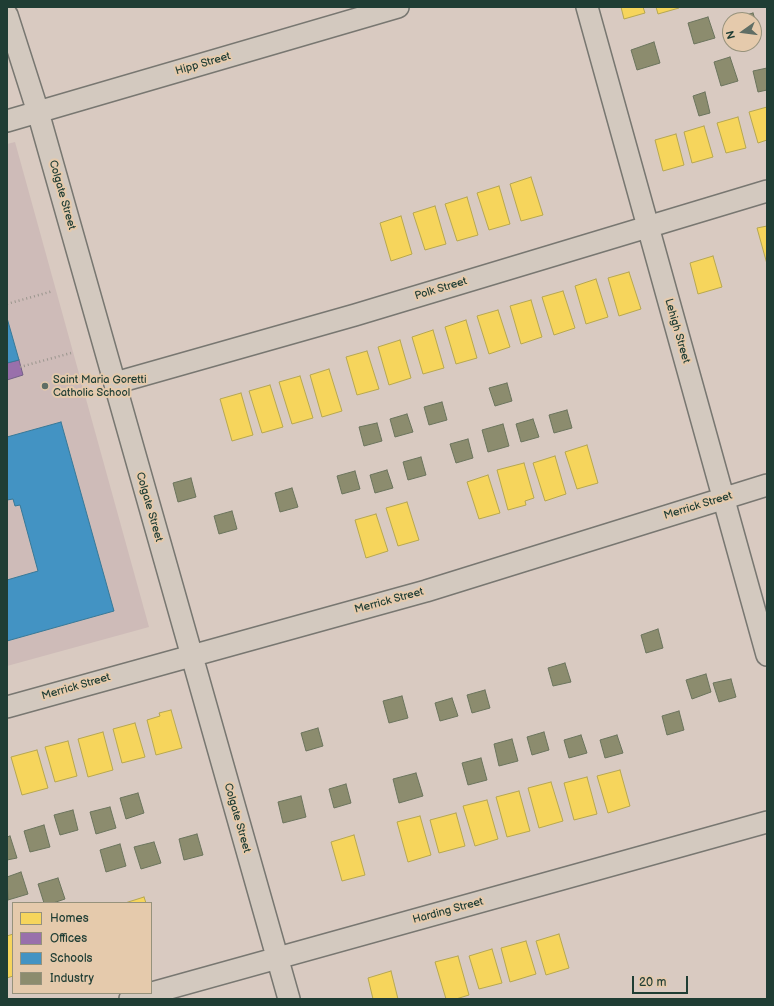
<!DOCTYPE html>
<html>
<head>
<meta charset="utf-8">
<style>
	body { margin:0 }
	#map { position:relative; width:774px; height:1006px; overflow:hidden; background:#d9cac1; font-family:"Balsamiq Sans",sans-serif }
	canvas { display:block }
	.frame { position:absolute; inset:0; border:8px solid #1f3d34; pointer-events:none }
	.legend { position:absolute; left:12px; top:902px; width:140px; height:92px; box-sizing:border-box; background:#e5caac; border:1px solid #96927c; margin:0; padding:5px 7px; list-style:none; font-size:12px; color:#1f3d34 }
	.legend li { display:flex; align-items:center; gap:8px; height:20px }
	.legend b { width:20px; border:1px solid #96927c }
	.north { position:absolute; left:722px; top:12px; width:40px; height:40px; box-sizing:border-box; background:#e5caac; border:1px solid #96927c; border-radius:50%; rotate:256deg; font-size:11px; font-weight:700; line-height:16px; text-align:center; color:#1f3d34 }
	.north::after { content:''; display:block; margin:auto; width:14px; height:18px; background:#606e65; clip-path:polygon(50% 0,100% 100%,50% 72%,0 100%) }
	.scale { position:absolute; left:632px; top:976px; width:56px; height:18px; box-sizing:border-box; border:2px solid #1f3d34; border-top:0; padding-left:5px; font-size:12px; line-height:14px; white-space:nowrap; color:#1f3d34; -webkit-text-stroke:3px #e5caac; paint-order:stroke }
</style>
</head>
<body>
<div id="map">
<canvas width="774" height="1006"></canvas>
<div class="frame"></div>
<ul class="legend">
<li><b style="height:11px;background:#f6d55c"></b>Homes</li>
<li><b style="height:11px;background:#9970ab"></b>Offices</li>
<li><b style="height:11px;background:#4393c3"></b>Schools</li>
<li><b style="height:11px;background:#8c8c6e"></b>Industry</li>
</ul>
<div class="north">N</div>
<div class="scale">20 m</div>
</div>
<script>
const g = document.querySelector('canvas').getContext('2d');
g.lineJoin = 'round';
function paint(path, color) { g.fillStyle = color; g.fill(path, 'evenodd'); }
const shape = rows => new Path2D(rows.map(r => 'M' + r).join(''));
function strokePath(path, color, width, dash) { g.strokeStyle = color; g.lineWidth = width; g.lineCap = dash ? 'butt' : 'round'; g.setLineDash(dash || []); g.stroke(path); }
function write(font, color, halo, rows, align = 'center') {
  g.font = font + ' "Balsamiq Sans",sans-serif'; g.lineWidth = 4; g.setLineDash([]); g.textBaseline = 'middle'; g.strokeStyle = halo; g.fillStyle = color; for (const [text, x, y, turn = 0] of rows) {
    g.save(); g.translate(x, y); g.rotate((+turn || 0) * Math.PI / 180); g.textAlign = isNaN(turn) ? turn : align; if (halo) g.strokeText(text, 0, 0); g.fillText(text, 0, 0); g.restore();
  }
}
paint(shape([
	[15,142,149,627,7,666,7,144]
]), '#cebbb8');
const homes = shape([
	[621,7,643,7,645,13,624,19,621,7],
	[656,7,679,7,679,8,658,14,656,7],
	[767,107,767,140,758,143,749,112,767,107],
	[738,117,746,148,726,153,717,123,738,117],
	[704,126,713,157,692,163,684,132,704,126],
	[676,134,684,165,663,171,655,140,676,134],
	[531,177,543,215,521,221,510,184,531,177],
	[499,186,510,224,489,230,477,193,499,186],
	[467,197,478,235,457,241,445,204,467,197],
	[435,206,446,244,425,250,413,213,435,206],
	[401,216,412,254,391,261,380,223,401,216],
	[767,226,767,264,757,228,767,226],
	[713,256,722,287,698,294,690,263,713,256],
	[629,272,641,309,619,316,608,278,629,272],
	[596,279,608,317,586,324,575,286,596,279],
	[563,291,575,328,554,335,542,297,563,291],
	[531,300,542,337,521,344,510,306,531,300],
	[498,310,510,347,489,354,477,316,498,310],
	[466,320,477,358,456,364,445,327,466,320],
	[433,330,444,368,423,374,412,337,433,330],
	[400,340,411,378,389,385,378,347,400,340],
	[367,351,379,389,357,395,346,357,367,351],
	[329,369,342,411,322,417,310,375,329,369],
	[300,376,313,418,292,424,279,382,300,376],
	[270,385,283,427,262,433,249,391,270,385],
	[241,393,253,435,232,441,220,399,241,393],
	[587,445,598,483,577,489,565,452,587,445],
	[555,456,566,494,545,501,533,463,555,456],
	[524,463,534,498,525,501,526,505,508,510,497,470,524,463],
	[488,475,500,513,479,519,467,482,488,475],
	[407,502,419,540,398,546,386,508,407,502],
	[376,514,388,551,366,558,355,520,376,514],
	[171,710,182,748,156,755,147,720,160,716,159,713,171,710],
	[135,723,145,757,122,763,113,729,135,723],
	[103,732,113,770,88,777,78,739,103,732],
	[68,741,77,776,55,782,45,747,68,741],
	[37,750,48,788,22,795,11,757,37,750],
	[620,770,630,806,608,813,597,776,620,770],
	[587,777,597,814,574,820,564,783,587,777],
	[551,782,563,821,539,828,528,788,551,782],
	[519,791,530,831,507,837,496,797,519,791],
	[487,800,498,839,475,846,463,806,487,800],
	[456,813,465,846,439,853,430,820,456,813],
	[420,816,431,855,408,862,397,822,420,816],
	[354,835,365,875,342,881,331,842,354,835],
	[144,897,146,903,125,903,144,897],
	[13,934,13,976,7,978,7,936,13,934],
	[559,934,569,968,546,975,536,941,559,934],
	[526,941,536,974,510,982,501,948,526,941],
	[492,949,502,983,479,989,469,956,492,949],
	[458,956,469,995,456,999,446,999,435,962,458,956],
	[391,971,398,999,373,999,368,978,391,971]
]);
paint(homes, '#f6d55c');
strokePath(homes, '#b6a750', 1);
const offices = shape([
	[19,360,23,375,7,380,7,363,19,360]
]);
paint(offices, '#9970ab');
strokePath(offices, '#746187', 1);
const schools = shape([
	[7,318,19,360,7,363,7,318],
	[61,422,114,611,7,641,7,580,38,571,20,505,15,506,13,499,7,500,7,437,61,422]
]);
paint(schools, '#4393c3');
strokePath(schools, '#387998', 1);
const industry = shape([
	[753,13,760,35,754,37,754,20,736,20,736,18,753,13],
	[708,17,715,38,694,44,688,23,708,17],
	[654,42,660,63,637,70,631,50,654,42],
	[730,57,738,81,721,86,714,62,730,57],
	[767,68,767,90,758,92,753,71,767,68],
	[705,92,710,113,699,116,693,96,705,92],
	[507,383,512,401,495,406,489,388,507,383],
	[442,402,447,420,429,425,424,407,442,402],
	[567,410,572,428,554,433,549,415,567,410],
	[407,414,413,432,395,437,390,419,407,414],
	[533,419,539,437,521,442,516,424,533,419],
	[377,423,382,441,364,446,359,427,377,423],
	[503,424,509,446,488,452,482,430,503,424],
	[468,439,473,458,456,463,450,444,468,439],
	[421,457,426,475,408,480,403,462,421,457],
	[387,470,393,488,375,493,370,475,387,470],
	[355,471,360,489,342,494,337,476,355,471],
	[191,478,196,497,178,502,173,483,191,478],
	[292,488,298,507,280,512,275,493,292,488],
	[232,511,237,529,219,534,214,516,232,511],
	[658,629,663,648,646,653,641,635,658,629],
	[565,663,571,682,553,686,548,668,565,663],
	[706,674,711,692,692,699,686,680,706,674],
	[731,679,736,697,719,702,713,683,731,679],
	[485,690,490,708,472,713,467,695,485,690],
	[402,696,408,718,389,723,383,701,402,696],
	[452,698,458,716,440,721,435,703,452,698],
	[679,711,684,730,667,735,662,716,679,711],
	[318,728,323,746,306,751,301,733,318,728],
	[544,732,549,750,532,755,527,737,544,732],
	[581,735,587,753,569,758,564,740,581,735],
	[617,735,623,753,605,758,600,740,617,735],
	[512,739,518,761,499,766,494,744,512,739],
	[481,758,487,780,468,785,462,763,481,758],
	[416,773,423,796,399,803,393,779,416,773],
	[346,784,351,803,334,808,329,789,346,784],
	[138,793,144,813,126,819,120,798,138,793],
	[301,796,306,817,283,823,278,802,301,796],
	[110,807,116,828,96,834,90,812,110,807],
	[73,810,78,830,60,835,54,815,73,810],
	[44,825,50,847,30,852,24,831,44,825],
	[197,834,203,855,184,860,179,839,197,834],
	[10,836,17,858,7,860,7,837,10,836],
	[154,842,161,863,141,869,134,847,154,842],
	[120,844,126,866,106,872,100,850,120,844],
	[21,872,28,894,8,900,7,877,21,872],
	[58,878,65,899,53,903,44,903,38,884,58,878]
]);
paint(industry, '#8c8c6e');
strokePath(industry, '#6b745d', 1);
const minor = shape([
	[587,7,767,655],
	[7,15,38,112,289,999],
	[7,121,398,7],
	[115,383,355,315,767,191],
	[7,707,426,591,767,485],
	[130,999,767,822]
]);
strokePath(minor, '#787771', 24);
strokePath(shape([
	[7,304,53,291],
	[20,367,71,353]
]), '#99958d', 2.5, [1, 3]);
strokePath(minor, '#d3c9bf', 21);
for (const [x, y, r, color] of [
	[45,386,4,"#606e65"]
]) { const dot = new Path2D(); dot.arc(x, y, r, 0, 2 * Math.PI); g.fillStyle = color; g.fill(dot); strokePath(dot, '#e5caac', 1.5); }
write('11px', '#1f3d34', '#e5caac', [
	["Hipp Street",203,64,-16],
	["Colgate Street",62,195,74],
	["Polk Street",441,289,-17],
	["Lehigh Street",677,331,74],
	["Merrick Street",698,506,-17],
	["Colgate Street",149,507,74],
	["Merrick Street",389,601,-15],
	["Merrick Street",76,687,-16],
	["Colgate Street",237,818,74],
	["Harding Street",448,911,-15]
]);
write('11px', '#1f3d34', '#e5caac', [
	["Saint Maria Goretti",53,380],
	["Catholic School",53,393]
], 'left');
</script>
</body>
</html>
